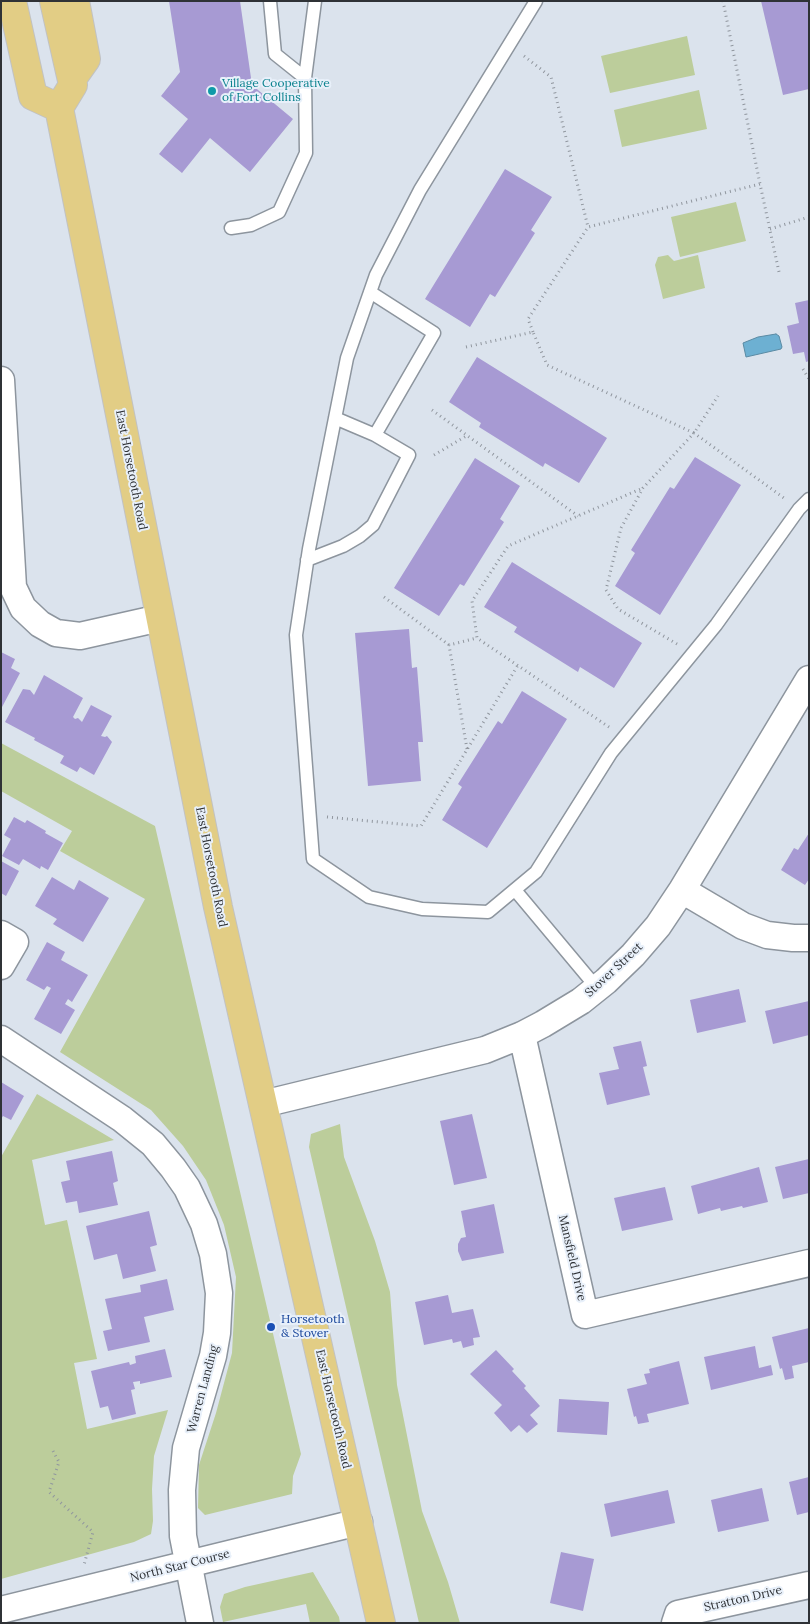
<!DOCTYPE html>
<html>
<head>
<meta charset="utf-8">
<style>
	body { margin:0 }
	#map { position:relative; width:810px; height:1624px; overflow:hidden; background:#dbe3ed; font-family:Lora,serif }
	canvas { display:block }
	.frame { position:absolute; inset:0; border:2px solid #2f3236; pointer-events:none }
</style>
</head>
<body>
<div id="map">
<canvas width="810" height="1624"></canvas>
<div class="frame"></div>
</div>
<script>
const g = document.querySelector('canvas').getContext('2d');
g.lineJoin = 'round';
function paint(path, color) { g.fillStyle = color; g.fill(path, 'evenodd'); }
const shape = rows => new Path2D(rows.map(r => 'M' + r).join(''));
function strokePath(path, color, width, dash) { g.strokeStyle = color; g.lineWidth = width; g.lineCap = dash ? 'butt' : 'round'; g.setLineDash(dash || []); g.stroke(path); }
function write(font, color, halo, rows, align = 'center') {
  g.font = font + ' Lora,serif'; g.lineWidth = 4; g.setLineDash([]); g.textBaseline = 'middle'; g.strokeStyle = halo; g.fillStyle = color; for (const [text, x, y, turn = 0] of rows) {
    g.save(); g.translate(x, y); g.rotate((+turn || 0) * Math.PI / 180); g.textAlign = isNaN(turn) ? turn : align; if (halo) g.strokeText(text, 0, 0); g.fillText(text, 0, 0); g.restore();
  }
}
paint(shape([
	[687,36,695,75,610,93,601,56],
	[699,90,707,129,622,147,614,110],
	[736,202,746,241,680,257,671,217],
	[668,255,674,261,698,255,705,288,663,299,655,265,658,257],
	[1,743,155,826,301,1454,293,1476,292,1494,205,1515,198,1508,199,1465,216,1413,232,1353,236,1277,224,1225,206,1180,183,1146,151,1110,60,1052,145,899,60,851,72,831,1,791],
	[37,1094,114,1140,32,1160,45,1225,67,1220,97,1359,74,1363,87,1429,168,1410,154,1456,152,1489,153,1521,151,1534,134,1542,1,1579,1,1157],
	[340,1124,344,1157,375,1241,390,1292,397,1385,422,1511,448,1582,460,1623,419,1623,309,1147,311,1134],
	[313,1572,339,1617,340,1623,310,1623,306,1604,223,1622,220,1607,224,1594,245,1587]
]), '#bccd9b');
const water = shape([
	[776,334,779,336,782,347,781,349,746,357,743,343,758,337,776,334]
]);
paint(water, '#6db0d2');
strokePath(water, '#5a8aa3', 1);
paint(shape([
	[169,1,240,1,252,85,293,119,250,172,210,138,182,173,159,154,188,119,161,96,180,72],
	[761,1,809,1,809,89,783,95],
	[505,169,552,197,531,230,535,233,495,297,490,294,470,327,425,299],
	[809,300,809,361,806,362,804,352,793,354,787,326,799,323,795,303],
	[477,357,607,438,579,483,545,463,543,467,479,427,481,423,449,402],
	[695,457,741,485,660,615,615,586,635,553,631,550,670,487,674,489],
	[475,458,520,486,500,519,504,522,464,586,460,584,439,616,394,588],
	[512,562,642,643,614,688,580,667,578,672,514,632,517,627,484,607],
	[409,629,412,668,417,667,423,742,418,742,421,781,368,786,355,633],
	[1,652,15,659,11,668,20,673,1,709],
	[44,675,83,698,73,717,75,719,78,718,82,722,91,705,112,716,101,736,105,737,107,736,112,742,94,775,80,767,77,772,60,763,64,756,34,740,35,738,5,722,23,689,30,690,34,695],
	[522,691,567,719,487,848,442,820,462,787,458,784,498,721,502,724],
	[14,817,25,823,27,820,46,831,45,833,63,843,48,870,41,866,40,869,23,859,19,865,2,856,11,839,4,835],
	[809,833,809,879,805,885,781,870,794,848,798,850],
	[1,861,19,871,6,896,1,893],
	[52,877,74,890,79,880,109,898,83,942,53,924,57,919,35,906],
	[47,942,65,952,61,960,88,975,72,1002,68,999,65,1004,75,1010,61,1034,34,1019,51,988,47,986,44,990,26,980],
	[739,989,746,1022,697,1033,690,1000],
	[809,1001,809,1035,773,1044,765,1011],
	[641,1041,647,1066,643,1067,650,1095,607,1105,599,1073,619,1069,613,1047],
	[1,1082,24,1096,11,1120,3,1116,1,1119],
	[472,1114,487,1178,454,1185,440,1121],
	[112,1151,118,1181,113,1183,118,1205,79,1213,77,1201,66,1203,61,1182,70,1180,66,1161],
	[809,1159,809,1193,783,1199,775,1167],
	[759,1167,768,1202,743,1208,742,1206,721,1211,720,1208,698,1214,691,1186],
	[665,1187,673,1220,622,1231,614,1198],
	[494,1204,504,1253,462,1261,458,1251,458,1244,461,1238,466,1237,461,1211],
	[149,1211,157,1245,150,1247,156,1271,123,1279,117,1254,94,1260,86,1226],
	[167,1279,174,1310,144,1317,150,1342,108,1351,103,1331,112,1329,105,1299,141,1292,140,1285],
	[448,1295,452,1313,473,1309,480,1337,473,1338,474,1345,463,1348,461,1341,453,1343,452,1339,424,1345,415,1302],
	[809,1328,809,1362,792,1366,794,1378,785,1380,782,1368,780,1369,772,1337],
	[755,1346,759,1368,771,1365,773,1375,711,1390,704,1357],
	[165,1349,172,1377,140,1384,140,1381,133,1382,135,1389,131,1390,136,1414,112,1420,108,1406,100,1408,91,1371,129,1362,130,1365,136,1363,135,1356],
	[496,1350,514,1369,512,1371,526,1386,524,1388,540,1406,530,1415,538,1424,527,1433,519,1425,511,1432,494,1413,502,1405,470,1374],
	[679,1361,689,1404,647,1414,649,1422,638,1424,636,1416,634,1417,627,1389,647,1384,644,1374,650,1373,649,1369],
	[559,1399,609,1402,607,1435,557,1432],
	[809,1477,809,1512,797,1515,789,1482],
	[762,1488,769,1521,718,1532,711,1500],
	[668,1490,675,1523,611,1537,604,1504],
	[561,1552,594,1559,583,1611,550,1603]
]), '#a79ad3');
const lane = shape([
	[270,1,275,54,305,78],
	[536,1,420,190,376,275,347,358,309,549,296,635,313,859,369,897,422,909,488,912,536,872,611,753,716,625,799,509,809,499],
	[231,228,251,225,279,212,306,153,305,78,315,1],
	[335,418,375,435,434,333,370,292],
	[307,560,343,546,360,536,373,525,409,455,375,435],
	[515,890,597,988]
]);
const street = shape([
	[1,380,13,587,23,608,40,624,56,633,80,636,160,618],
	[682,890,743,926,767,935,793,938,809,938],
	[1,934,15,942,1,966],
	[522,1035,585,1315,809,1263],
	[1,1039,122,1119,153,1144,173,1168,187,1188,204,1224,213,1254,219,1293,217,1333,213,1356,186,1448,182,1490,183,1536,200,1623],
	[263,1104,485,1050,522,1035,543,1024,581,1001,606,981,633,955,658,926,682,890,809,679],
	[1,1610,359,1522],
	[675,1623,678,1614,809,1585]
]);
const primary = shape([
	[12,1,33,96,59,108],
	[54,1,73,85,59,108,218,907,381,1623],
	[74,76,86,59,75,1]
]);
strokePath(lane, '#8d959e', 15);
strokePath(street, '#8d959e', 29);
strokePath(primary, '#c1c2c3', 30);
strokePath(shape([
	[723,1,760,184],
	[524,56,551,77,588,227],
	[770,229,809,217],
	[533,332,528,319,588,227,760,184,779,272],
	[466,347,533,332,547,365,694,433,718,396],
	[803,369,809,379],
	[432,410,578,516],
	[434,455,468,435],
	[384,597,449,645],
	[677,644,618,609,606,590,621,528,643,488,694,433,784,498],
	[609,727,477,638,472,601,508,546,643,488],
	[467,749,449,645,477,638],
	[327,817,421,826,518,665],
	[53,1451,59,1462,49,1492,93,1532,84,1565]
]), '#90969e', 3, [1, 4]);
strokePath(lane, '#fff', 12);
strokePath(street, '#fff', 26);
strokePath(primary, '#e2cd85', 28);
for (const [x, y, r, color] of [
	[212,91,5,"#0f9aa8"],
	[271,1327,5,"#1a4fb4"]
]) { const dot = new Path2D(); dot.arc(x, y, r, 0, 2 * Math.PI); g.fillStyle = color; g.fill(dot); strokePath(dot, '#e8f0fa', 2); }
write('12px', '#0d838f', '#e8f0fa', [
	["Village Cooperative",222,84],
	["of Fort Collins",222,98]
], 'left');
write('12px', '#2f3236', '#e8f0fa', [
	["East Horsetooth Road",131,470,79],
	["East Horsetooth Road",211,867,79],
	["Stover Street",614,970,-43],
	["Mansfield Drive",572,1258,77],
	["Warren Landing",203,1389,-75],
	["East Horsetooth Road",333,1409,77],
	["North Star Course",180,1566,-14],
	["Stratton Drive",743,1599,-13]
]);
write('12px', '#164399', '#e8f0fa', [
	["Horsetooth",281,1320],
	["& Stover",281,1334]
], 'left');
</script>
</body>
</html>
